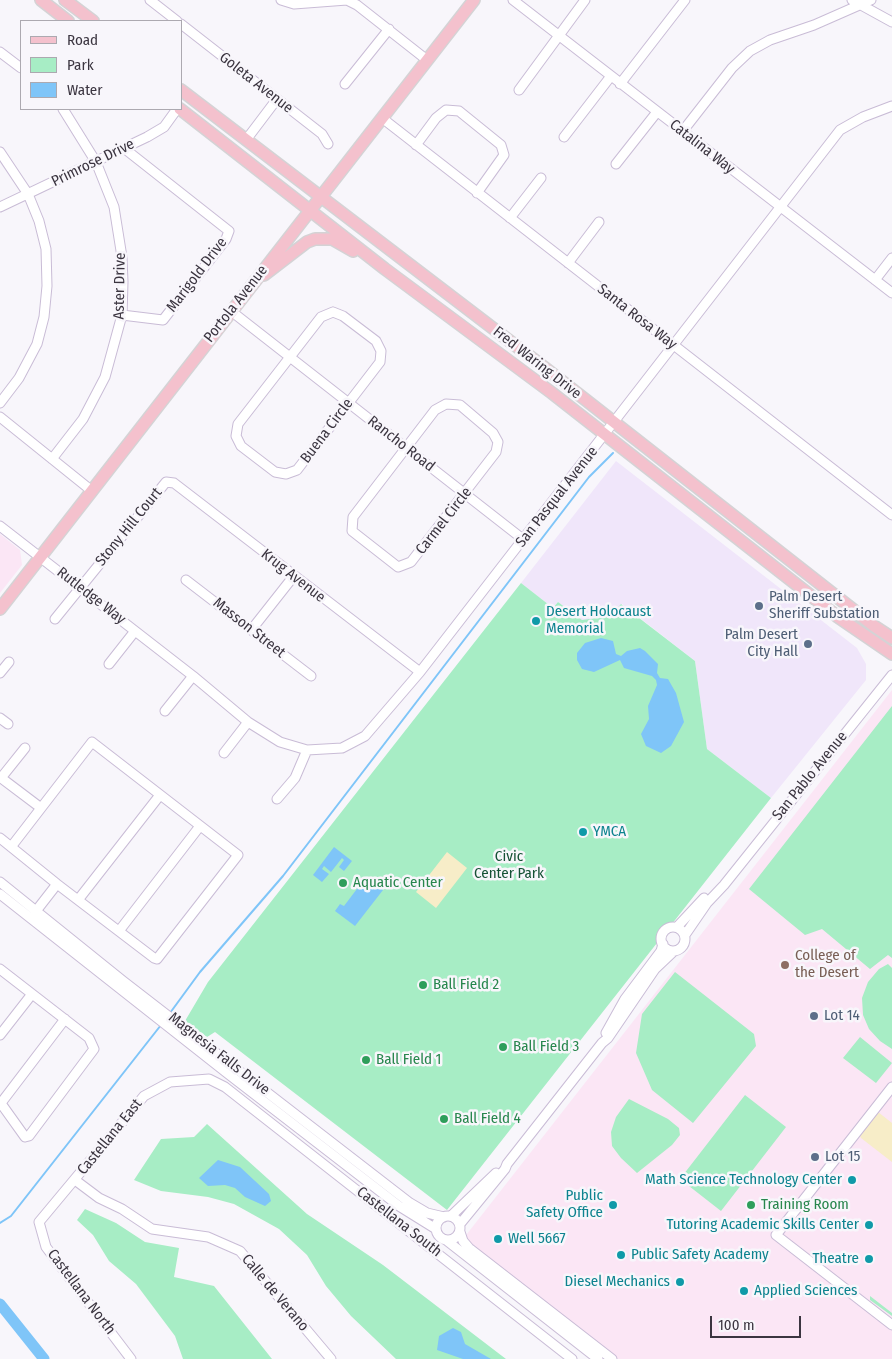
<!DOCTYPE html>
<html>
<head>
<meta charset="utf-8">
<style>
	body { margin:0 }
	#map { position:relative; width:892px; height:1359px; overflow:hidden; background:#f8f6fb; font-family:"Fira Sans Condensed",sans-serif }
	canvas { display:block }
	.legend { position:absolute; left:20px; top:20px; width:162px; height:90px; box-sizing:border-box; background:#f8f6fb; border:1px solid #aca9b0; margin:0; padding:6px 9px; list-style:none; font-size:15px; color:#3b3540 }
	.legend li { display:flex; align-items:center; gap:10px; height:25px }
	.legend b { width:25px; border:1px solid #aca9b0 }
	.scale { position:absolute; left:710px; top:1316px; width:91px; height:22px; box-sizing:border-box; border:2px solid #3b3540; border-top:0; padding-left:6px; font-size:15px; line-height:18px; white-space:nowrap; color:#3b3540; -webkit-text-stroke:4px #f8f6fb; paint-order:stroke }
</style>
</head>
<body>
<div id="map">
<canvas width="892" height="1359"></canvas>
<ul class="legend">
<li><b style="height:6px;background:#f4c1cd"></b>Road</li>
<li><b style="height:14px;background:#a7edc5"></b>Park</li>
<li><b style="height:14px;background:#7fc5f8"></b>Water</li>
</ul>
<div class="scale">100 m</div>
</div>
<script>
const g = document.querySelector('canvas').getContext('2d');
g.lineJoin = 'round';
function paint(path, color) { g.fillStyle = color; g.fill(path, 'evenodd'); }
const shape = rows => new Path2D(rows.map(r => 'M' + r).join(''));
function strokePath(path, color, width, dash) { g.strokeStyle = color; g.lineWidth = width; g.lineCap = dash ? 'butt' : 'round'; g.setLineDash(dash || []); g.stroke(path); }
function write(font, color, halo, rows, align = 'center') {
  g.font = font + ' "Fira Sans Condensed",sans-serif'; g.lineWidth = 5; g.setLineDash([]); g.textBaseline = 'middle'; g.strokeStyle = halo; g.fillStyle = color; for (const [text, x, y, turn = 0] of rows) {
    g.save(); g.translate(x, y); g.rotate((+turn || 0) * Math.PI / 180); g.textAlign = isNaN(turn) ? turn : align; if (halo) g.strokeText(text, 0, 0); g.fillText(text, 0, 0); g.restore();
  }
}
paint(shape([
	[616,461,857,648,866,664,866,680,771,798,707,749,695,661,622,604,611,616,582,621,558,602,553,608,521,583]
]), '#f0e6fa');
paint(shape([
	[0,534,20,550,22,565,0,593],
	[892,690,892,1359,618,1359,463,1239]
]), '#fbe6f5');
paint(shape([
	[521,583,553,608,558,602,582,620,611,616,621,604,695,661,707,749,771,798,447,1210,215,1032,207,1037,185,1021,208,982],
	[892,706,892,958,888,955,870,969,822,929,805,935,749,889],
	[888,964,892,968,892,1049,880,1041,869,1029,863,1015,862,998,868,982,879,969],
	[675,972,754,1034,756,1046,693,1123,652,1090,636,1053,642,1014],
	[860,1037,892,1063,876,1083,843,1058],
	[745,1095,786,1127,721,1211,680,1179],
	[629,1099,668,1119,679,1128,680,1135,672,1145,637,1173,621,1158,612,1146,611,1132,616,1117],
	[207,1124,307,1214,383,1265,506,1359,396,1359,351,1316,326,1286,307,1255,279,1229,234,1204,208,1197,161,1191,134,1180,161,1139,194,1137],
	[85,1209,116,1223,145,1242,179,1248,174,1277,214,1286,272,1359,183,1359,175,1336,136,1284,109,1261,93,1235,77,1220],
	[870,1296,892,1313,892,1316,870,1300]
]), '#a7edc5');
paint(shape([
	[447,852,467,868,436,908,416,892],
	[878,1112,892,1123,892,1162,861,1138,859,1134]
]), '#f7edc8');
paint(shape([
	[601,638,613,641,616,654,621,656,627,651,640,648,645,651,658,664,657,673,660,678,668,679,676,693,684,722,671,746,661,753,646,746,641,734,649,719,648,706,657,685,656,680,652,676,624,668,620,660,594,672,582,669,577,660,577,653,585,643],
	[334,847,352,861,344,871,339,867,344,860,342,858,331,872,324,866,322,869,329,874,322,882,313,875],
	[366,877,383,890,355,926,335,911,340,904,344,906],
	[218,1160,240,1167,269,1194,271,1201,265,1206,245,1197,235,1188,225,1185,208,1186,199,1178],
	[453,1328,461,1332,465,1344,491,1359,463,1359,437,1350,439,1336]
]), '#7fc5f8');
strokePath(shape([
	[170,1013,200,972,283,876,589,477,613,453],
	[0,1223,11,1216,161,1025]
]), '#7fc5f8', 2);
strokePath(shape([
	[0,1304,44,1359]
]), '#7fc5f8', 11);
const minor = shape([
	[150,0,177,21],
	[281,0,294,4,347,0,357,5,427,60],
	[513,0,892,293],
	[852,0,892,22],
	[181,24,322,134,328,144],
	[0,52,21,68],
	[345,84,389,29],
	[620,84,685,0],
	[519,90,585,0],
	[382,118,892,515],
	[682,132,732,68,750,51,770,40,814,25,871,0],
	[564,137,611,76],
	[246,140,277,99],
	[416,145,436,118,446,110,459,111,501,145,504,155,477,193],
	[0,152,28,194,39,221,46,249,47,286,44,317,37,344,19,378,0,403],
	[616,164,657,112],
	[0,207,147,137,164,127,177,109],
	[510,218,541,178],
	[568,263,599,222],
	[875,280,892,258],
	[231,311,524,540],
	[333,312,343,316,376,341,381,351,380,362,297,470,286,474,275,472,241,446,236,436,238,424,321,317,333,312],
	[122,315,163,320,226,239,229,231,125,149],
	[446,404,460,405,493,433,498,442,496,452,411,562,398,567,352,531,353,517,435,410,446,404],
	[0,417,92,491],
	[52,459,83,419,105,377,122,315,123,282,122,257,114,207,96,162,63,109],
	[0,526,193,676,248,722,280,742,307,750,342,748,365,736,420,672,840,130,863,117,892,106],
	[186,580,311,676],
	[55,619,166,482,174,483,420,672],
	[252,629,293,577],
	[109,664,135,631],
	[0,673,9,662],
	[165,711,193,676],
	[0,718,8,724],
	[224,753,248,722],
	[0,777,41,808],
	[1,778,25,748],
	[277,799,295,778,307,750],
	[0,838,57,884,154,958,157,959,238,855,92,742,11,847],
	[0,882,123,981,410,1203,427,1213,444,1217],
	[0,894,227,1073,399,1206,436,1229],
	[78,900,160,795],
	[36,911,57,884],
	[677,927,704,898],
	'661 939a12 12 0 1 1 24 0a12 12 0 1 1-24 0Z',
	[119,931,200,826],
	[685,935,707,903,724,885,892,675],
	[0,969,89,1038,94,1049,29,1136,25,1137,0,1102],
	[606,1033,625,999,661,951,663,944],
	[0,1035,32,994],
	[892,1087,776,1235,892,1325],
	[1,1103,65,1019],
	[75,1180,99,1198,122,1209,152,1229,208,1237,240,1251,331,1359],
	'436 1228a12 12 0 1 1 24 0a12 12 0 1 1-24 0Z',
	[451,1216,496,1173],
	[460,1224,505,1169,507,1164,602,1043,608,1038,655,969,674,951],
	[460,1232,463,1241,469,1248,612,1359],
	[446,1240,598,1359],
	[131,1359,46,1247,39,1222,144,1096,170,1082,209,1079,225,1087,572,1359]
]);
const major = shape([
	[41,0,68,21],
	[65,0,93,21],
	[181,90,545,368,874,626,892,638],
	[180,109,385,269,552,393,838,617,892,654],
	[264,275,307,242,315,239,332,239,353,251],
	[0,609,474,0]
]);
strokePath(minor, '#c9bcd6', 11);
strokePath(major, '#d4d3d5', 14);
strokePath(minor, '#fff', 9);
strokePath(major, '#f4c1cd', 11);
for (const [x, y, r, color] of [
	[759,606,5,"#5c6f8a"],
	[536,621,5,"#0f9aa8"],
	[808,644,5,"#5c6f8a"],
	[583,832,5,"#0f9aa8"],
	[343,883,5,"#2e9e5b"],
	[785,965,5,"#8d6e63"],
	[423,985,5,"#2e9e5b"],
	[814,1016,5,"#5c6f8a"],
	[503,1047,5,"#2e9e5b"],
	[366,1060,5,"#2e9e5b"],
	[444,1119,5,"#2e9e5b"],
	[815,1157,5,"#5c6f8a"],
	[852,1180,5,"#0f9aa8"],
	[613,1205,5,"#0f9aa8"],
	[751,1205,5,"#2e9e5b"],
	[869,1225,5,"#0f9aa8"],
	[498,1239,5,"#0f9aa8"],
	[621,1255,5,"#0f9aa8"],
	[869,1259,5,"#0f9aa8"],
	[680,1282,5,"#0f9aa8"],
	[744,1291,5,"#0f9aa8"]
]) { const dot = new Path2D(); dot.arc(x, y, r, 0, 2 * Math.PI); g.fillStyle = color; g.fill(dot); strokePath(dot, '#f8f6fb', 2); }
write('15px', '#3b3540', '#f8f6fb', [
	["Goleta Avenue",256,83,38],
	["Catalina Way",702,147,38],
	["Primrose Drive",93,163,-26],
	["Marigold Drive",197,275,-53],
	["Aster Drive",120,286,-89],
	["Portola Avenue",236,304,-52],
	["Santa Rosa Way",637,317,38],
	["Fred Waring Drive",537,363,38],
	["Buena Circle",327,431,-53],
	["Rancho Road",401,444,38],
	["San Pasqual Avenue",557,497,-52],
	["Carmel Circle",444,521,-52],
	["Stony Hill Court",129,527,-51],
	["Krug Avenue",293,576,38],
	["Rutledge Way",91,596,38],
	["Masson Street",249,628,38],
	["San Pablo Avenue",810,776,-51],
	["Magnesia Falls Drive",219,1054,38],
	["Castellana East",110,1137,-51],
	["Castellana South",399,1222,38],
	["Castellana North",81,1292,53],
	["Calle de Verano",275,1293,50]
]);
write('15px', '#4e5e75', '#f8f6fb', [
	["Palm Desert",769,597],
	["Sheriff Substation",769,614],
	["Palm Desert",798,635,"right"],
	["City Hall",798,652,"right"],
	["Lot 14",824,1016],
	["Lot 15",825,1157]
], 'left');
write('15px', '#0d838f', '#f8f6fb', [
	["Desert Holocaust",546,612],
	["Memorial",546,629],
	["YMCA",593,832],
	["Math Science Technology Center",842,1180,"right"],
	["Public",603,1196,"right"],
	["Safety Office",603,1213,"right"],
	["Tutoring Academic Skills Center",859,1225,"right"],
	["Well 5667",508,1239],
	["Public Safety Academy",631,1255],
	["Theatre",859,1259,"right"],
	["Diesel Mechanics",670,1282,"right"],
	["Applied Sciences",754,1291]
], 'left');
write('15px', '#155235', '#f8f6fb', [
	["Civic",509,857],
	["Center Park",509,874]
]);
write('15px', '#27864d', '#f8f6fb', [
	["Aquatic Center",353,883],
	["Ball Field 2",433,985],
	["Ball Field 3",513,1047],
	["Ball Field 1",376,1060],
	["Ball Field 4",454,1119],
	["Training Room",761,1205]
], 'left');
write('15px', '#785e54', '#f8f6fb', [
	["College of",795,956],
	["the Desert",795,973]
], 'left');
</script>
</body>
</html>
